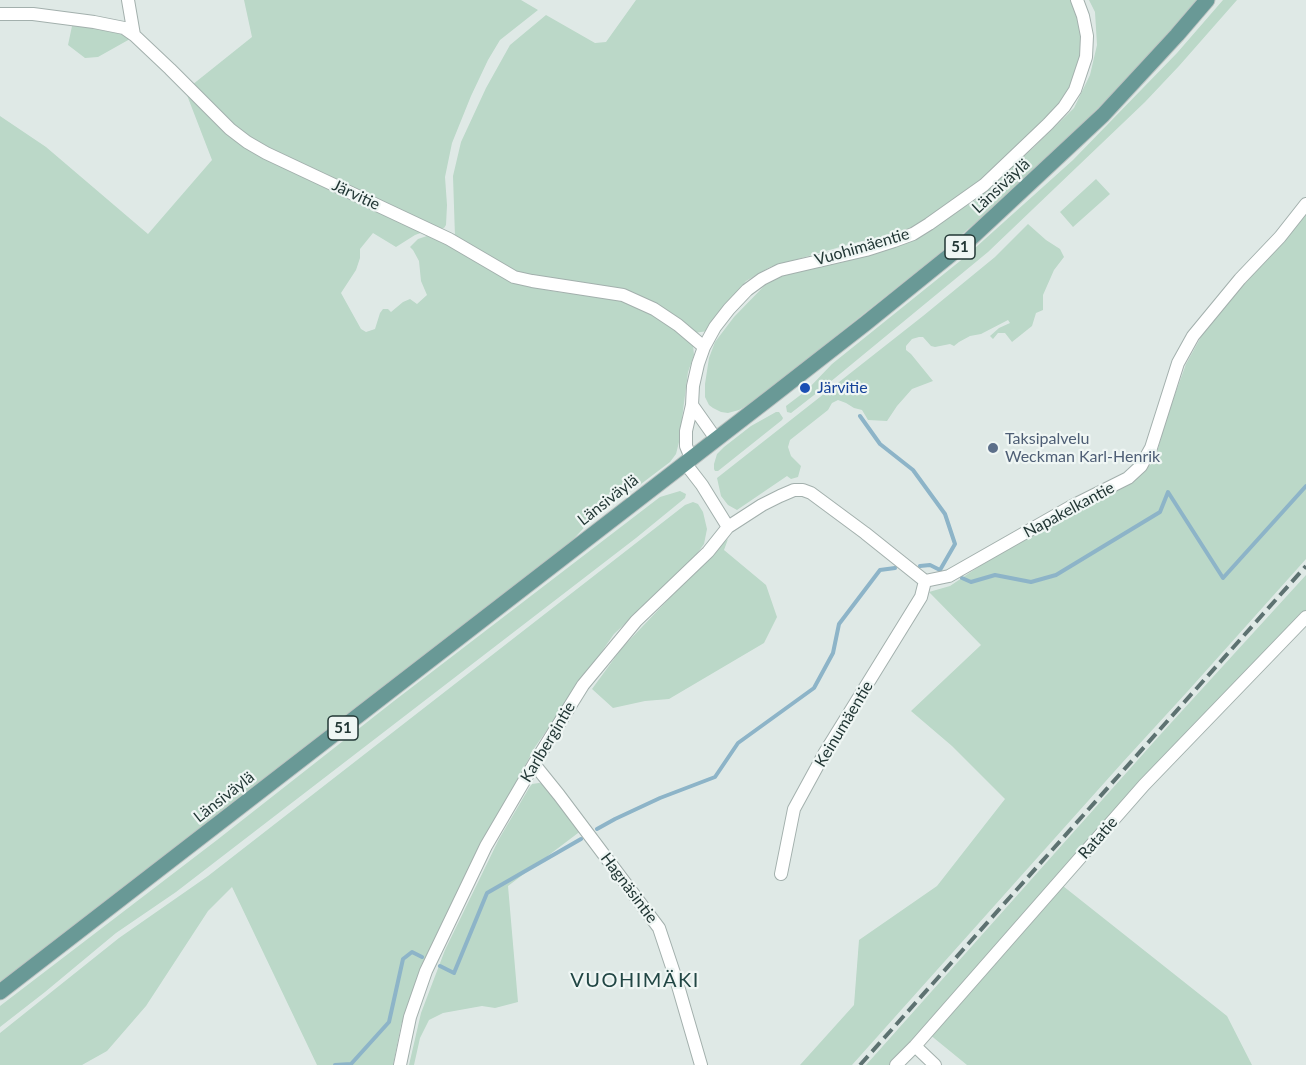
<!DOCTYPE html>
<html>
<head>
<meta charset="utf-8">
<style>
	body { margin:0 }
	canvas { display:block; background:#dfe9e6 }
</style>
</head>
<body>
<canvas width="1306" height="1065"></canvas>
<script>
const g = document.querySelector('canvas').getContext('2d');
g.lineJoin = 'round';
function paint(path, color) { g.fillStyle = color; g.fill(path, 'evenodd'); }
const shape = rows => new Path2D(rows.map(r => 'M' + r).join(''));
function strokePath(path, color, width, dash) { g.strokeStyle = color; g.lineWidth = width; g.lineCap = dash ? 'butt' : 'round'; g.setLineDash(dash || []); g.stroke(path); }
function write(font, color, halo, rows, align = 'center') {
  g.font = font + ' Lato,sans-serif'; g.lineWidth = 4.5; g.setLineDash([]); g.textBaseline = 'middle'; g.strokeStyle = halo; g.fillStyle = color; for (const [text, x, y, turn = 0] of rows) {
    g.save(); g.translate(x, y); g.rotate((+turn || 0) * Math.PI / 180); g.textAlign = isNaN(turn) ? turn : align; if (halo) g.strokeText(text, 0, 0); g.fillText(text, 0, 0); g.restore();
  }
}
paint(shape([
	[244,0,521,0,538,10,500,40,488,60,471,96,452,143,445,177,447,205,446,225,444,228,436,230,243,137,192,85,252,37],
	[636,0,1073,0,1080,18,1083,48,1075,81,1063,101,983,180,927,221,899,233,854,243,770,267,746,281,708,331,694,333,653,304,514,272,455,237,453,176,461,142,486,88,510,45,546,15,595,43,606,42],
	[1089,0,1198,0,1127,79,1072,134,987,213,934,258,753,402,739,410,728,413,721,412,713,408,709,405,705,397,705,384,709,358,715,342,734,317,767,283,790,272,913,239,976,200,1034,147,1074,108,1090,75,1097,45,1095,12],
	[1223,0,1237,0,1179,66,1145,102,988,252,818,392,791,413,787,412,786,406,807,390,832,364,965,257,1073,160,1177,53],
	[72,26,103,28,119,33,130,39,98,57,85,58,68,45],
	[185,90,231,137,426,231,415,235,396,247,373,233,360,249,360,258,356,270,341,293,361,329,366,332,375,329,380,313,383,309,388,309,391,312,403,302,410,299,417,304,427,295,421,281,419,261,413,250,410,247,418,239,430,235,509,278,530,287,558,292,618,299,654,313,693,345,694,355,688,372,679,442,676,454,670,462,637,487,604,508,590,521,570,543,157,863,0,982,0,116,46,147,148,234,212,160],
	[1096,179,1110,194,1073,227,1060,212],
	[1306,213,1306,559,1187,692,1122,763,852,1065,800,1065,854,1005,859,940,937,886,1005,799,952,746,911,711,981,645,929,592,950,586,996,555,1060,522,1136,479,1155,460,1166,419,1186,364,1207,326,1292,231],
	[1028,224,1046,240,1060,249,1064,257,1054,270,1043,295,1043,310,1036,313,1032,326,1012,342,1005,333,998,333,993,339,990,336,999,328,1010,323,1008,320,981,334,970,336,959,342,954,346,950,344,935,347,931,346,923,337,919,337,912,339,906,346,906,350,911,354,933,381,912,389,897,406,887,421,868,420,862,410,854,408,846,403,838,400,832,403,828,410,790,440,788,447,791,456,801,466,798,477,791,479,787,476,737,510,728,505,721,496,717,478,923,316,995,257],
	[776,412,779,412,783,418,782,420,718,471,715,471,714,469,714,464,717,454,724,447,751,426],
	[680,491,686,494,685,498,636,538,176,892,116,933,45,992,0,1027,0,1006,217,840,394,701,660,497],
	[693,502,698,504,703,512,707,529,704,544,696,555,663,588,614,634,535,747,453,900,421,970,401,1025,393,1065,317,1065,232,887,208,911,146,1006,107,1051,82,1065,0,1065,0,1033,119,938,208,876,685,505],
	[728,539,724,550,766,585,777,617,764,643,669,699,645,701,613,708,592,689,622,648,719,546],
	[1306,575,1306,614,893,1065,866,1065,1160,735],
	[539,783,545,784,582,830,508,886,518,1002,495,1008,482,1006,443,1013,429,1020,420,1038,414,1065,409,1065,421,1013,445,950,499,839,529,788,532,784],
	[1063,886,1227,1016,1252,1065,967,1065,929,1034]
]), '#bbd8c8');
strokePath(shape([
	[860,416,880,444,913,470,945,514,955,544,940,570],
	[920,566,930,565,940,570],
	[962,578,971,582,995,575,1031,582,1056,575,1160,512,1168,492,1223,578,1306,486],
	[597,829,615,819,660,798,715,777,738,743,814,688,833,653,839,624,880,570,895,568],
	[440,966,454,973,487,893,581,839],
	[335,1065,351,1064,389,1022,403,959,412,952,422,957]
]), '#8db4c8', 4);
const minor = shape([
	[128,0,134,35],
	[0,14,33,14,94,22,124,28,134,35,170,69,230,129,247,142,266,153,449,239,514,277,532,281,623,295,654,309,678,325,704,347],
	[692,405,716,439],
	[691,458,686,446,686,431,692,405,693,386,698,364,704,347,715,327,729,309,747,290,762,279,780,270,866,250,894,241,913,234,929,224,984,185,1048,124,1064,107,1075,90,1086,57,1087,36,1083,16,1077,0],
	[728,527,762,505,780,496,794,490,803,490,811,493,865,533,925,581,949,576,1072,506,1128,478,1141,466,1151,448,1178,363,1193,336,1240,279,1280,237,1306,204],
	[534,764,559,795,659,928,676,979,701,1065],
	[781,874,794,809,824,754,921,597,925,581],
	[915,1046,935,1065],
	[400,1065,410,1017,426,971,486,846,534,764,583,685,636,621,708,552,728,527,702,485,685,463],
	[896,1065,915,1046,1144,785,1306,617]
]);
const major = shape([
	[0,992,771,397,866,323,969,240,1103,115,1177,35,1207,0]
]);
strokePath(minor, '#a3b0ad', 14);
strokePath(major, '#bdc3c2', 17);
strokePath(minor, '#fff', 12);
strokePath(major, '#699996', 15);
strokePath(shape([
	[860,1065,1306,566]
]), '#5d7271', 4, [12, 6]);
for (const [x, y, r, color] of [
	[805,388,6,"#1a4fb4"],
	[993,448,6,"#5c6f8a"]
]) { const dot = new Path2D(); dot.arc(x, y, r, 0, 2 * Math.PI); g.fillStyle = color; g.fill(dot); strokePath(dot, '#eff6f4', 2); }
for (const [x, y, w] of [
	[960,247,30],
	[343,728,30]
]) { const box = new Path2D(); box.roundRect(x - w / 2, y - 12, w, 24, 4.5); g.fillStyle = '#eff6f4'; g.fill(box); strokePath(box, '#223735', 1.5); }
write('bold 15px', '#223735', null, [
	["51",960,247],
	["51",343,728]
]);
write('16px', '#223735', '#eff6f4', [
	["Länsiväylä",1001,186,-43],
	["Järvitie",356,195,25],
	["Vuohimäentie",862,247,-16],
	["Länsiväylä",608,500,-38],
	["Napakelkantie",1069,510,-28],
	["Keinumäentie",844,724,-59],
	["Karlbergintie",548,742,-59],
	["Länsiväylä",224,797,-38],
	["Ratatie",1098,838,-49],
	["Hagnäsintie",629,888,53]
]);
write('16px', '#164399', '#eff6f4', [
	["Järvitie",817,388]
], 'left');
write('16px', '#4e5e75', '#eff6f4', [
	["Taksipalvelu",1005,439],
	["Weckman Karl-Henrik",1005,457]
], 'left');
g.letterSpacing = '1.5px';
write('20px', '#214644', '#eff6f4', [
	["VUOHIMÄKI",635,981]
]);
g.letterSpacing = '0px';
</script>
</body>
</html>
